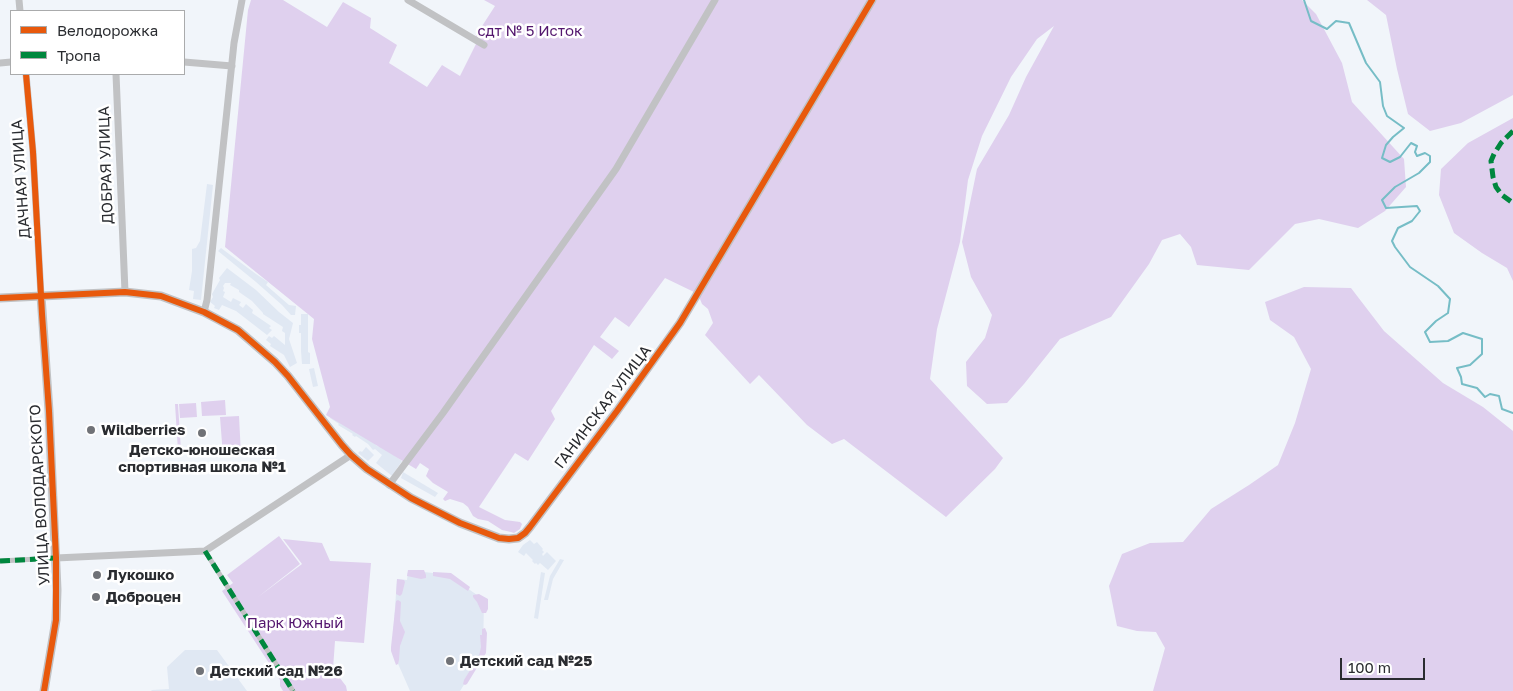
<!DOCTYPE html>
<html>
<head>
<meta charset="utf-8">
<style>
	body { margin:0 }
	#map { position:relative; width:1513px; height:691px; overflow:hidden; background:#f1f5fa; font-family:"Golos Text",sans-serif }
	canvas { display:block }
	.legend { position:absolute; left:10px; top:10px; width:175px; height:65px; box-sizing:border-box; background:#fff; border:1px solid #aaabac; margin:0; padding:6px 9px; list-style:none; font-size:15px; color:#2a2c30 }
	.legend li { display:flex; align-items:center; gap:10px; height:25px }
	.legend b { width:25px; border:1px solid #aaabac }
	.scale { position:absolute; left:1340px; top:658px; width:85px; height:22px; box-sizing:border-box; border:2px solid #2a2c30; border-top:0; padding-left:6px; font-size:15px; line-height:18px; white-space:nowrap; color:#2a2c30; -webkit-text-stroke:4px #fff; paint-order:stroke }
</style>
</head>
<body>
<div id="map">
<canvas width="1513" height="691"></canvas>
<ul class="legend">
<li><b style="height:6px;background:#e8590c"></b>Велодорожка</li>
<li><b style="height:6px;background:#00873e"></b>Тропа</li>
</ul>
<div class="scale">100 m</div>
</div>
<script>
const g = document.querySelector('canvas').getContext('2d');
g.lineJoin = 'round';
function paint(path, color) { g.fillStyle = color; g.fill(path, 'evenodd'); }
const shape = rows => new Path2D(rows.map(r => 'M' + r).join(''));
function strokePath(path, color, width, dash) { g.strokeStyle = color; g.lineWidth = width; g.lineCap = dash ? 'butt' : 'round'; g.setLineDash(dash || []); g.stroke(path); }
function write(font, color, halo, rows, align = 'center') {
  g.font = font + ' "Golos Text",sans-serif'; g.lineWidth = 5; g.setLineDash([]); g.textBaseline = 'middle'; g.strokeStyle = halo; g.fillStyle = color; for (const [text, x, y, turn = 0] of rows) {
    g.save(); g.translate(x, y); g.rotate((+turn || 0) * Math.PI / 180); g.textAlign = isNaN(turn) ? turn : align; if (halo) g.strokeText(text, 0, 0); g.fillText(text, 0, 0); g.restore();
  }
}
paint(shape([
	[207,184,213,185,201,300,193,299,194,291,189,290,192,271,192,249,196,248,200,241],
	[221,248,256,274,268,282,266,285,289,305,296,306,295,315,291,315,282,305,256,282,218,251],
	[227,268,256,290,279,312,293,323,289,339,297,363,290,367,284,355,270,346,271,344,266,340,269,336,272,338,274,336,285,345,285,333,282,331,283,327,263,314,263,313,252,301,239,292,239,290,230,285,231,283,225,283,223,286,224,288,223,291,225,292,223,297,231,302,233,298,241,302,239,305,243,308,246,304,253,310,252,313,271,326,269,328,272,330,267,335,236,311,222,305,219,310,214,308,215,306,210,302,213,297,212,294,220,280,219,278],
	[301,314,308,314,308,352,310,353,310,364,302,364,301,351,301,333,299,333,299,325,301,325],
	[314,368,318,386,313,387,309,369],
	[331,414,372,440,377,446,383,447,402,461,392,476,376,463,382,455,375,449,373,450,368,444,356,436,355,437,352,435,353,434,338,425,339,424,330,418],
	[366,447,374,455,368,461,358,453,360,451,362,452],
	[403,472,438,493,435,497,401,478],
	[530,540,534,544,537,542,543,549,542,550,544,552,542,554,543,556,547,552,556,561,548,570,540,563,538,565,536,563,535,564,532,561,533,560,526,553,524,556,518,552,523,545],
	[560,559,564,560,553,579,548,600,544,600,550,576],
	[408,570,449,575,484,600,483,655,460,691,410,691,392,650,397,579,407,580],
	[541,572,545,573,538,619,534,618],
	[185,650,217,650,247,691,151,691,152,690,169,689,167,667]
]), '#e0e8f3');
paint(shape([
	[251,0,283,0,327,27,343,2,371,18,370,28,397,45,389,63,427,87,442,65,460,76,478,40,475,37,495,6,484,0,1302,0,1316,14,1342,63,1352,102,1404,159,1406,187,1385,211,1358,228,1319,219,1295,224,1249,270,1197,265,1191,247,1180,234,1162,240,1149,264,1111,317,1060,339,1024,384,1007,403,987,404,967,386,966,362,985,338,992,315,971,277,962,242,977,169,1009,115,1026,77,1054,26,1037,39,1011,77,982,136,968,180,960,242,937,329,930,379,1003,458,995,469,946,517,844,439,832,444,807,425,759,375,750,384,705,335,713,323,708,309,702,304,700,299,694,292,665,278,629,327,615,317,600,337,619,351,612,359,594,345,551,411,555,419,528,461,515,453,479,507,505,520,520,522,522,524,520,529,514,533,511,532,502,530,488,521,478,519,473,516,468,507,463,503,450,499,445,501,443,499,448,492,433,483,426,476,429,469,420,463,416,469,326,415,330,407,312,339,314,319,225,247,248,10],
	[1367,0,1513,0,1513,95,1461,123,1430,131,1408,114,1397,69,1386,15],
	[1513,118,1513,281,1507,268,1482,253,1454,233,1439,195,1441,169,1468,143],
	[1304,287,1351,288,1384,331,1443,383,1483,407,1513,431,1513,691,1153,691,1165,648,1156,632,1137,631,1117,626,1109,586,1122,554,1150,543,1183,542,1211,509,1249,485,1278,465,1295,423,1311,369,1294,337,1270,320,1265,302],
	[225,400,226,415,202,416,201,402],
	[196,403,197,417,180,418,179,404],
	[175,404,178,404,181,451,178,451],
	[239,416,241,455,223,456,220,417],
	[279,536,300,564,258,597,302,564,283,539,322,543,330,561,371,563,364,643,335,641,333,669,346,686,347,691,283,691,280,686,280,680,222,591,233,583,227,575],
	[408,570,424,570,426,575,426,578,421,579,407,576],
	[433,572,451,573,470,587,468,591,450,579,433,576],
	[397,579,404,580,405,582,402,594,400,596,396,594],
	[479,594,488,599,488,609,486,613,482,613,477,602,473,597,473,595],
	[398,600,401,602,400,621,405,632,400,646,399,660,398,664,396,665,391,651,391,647,396,601],
	[485,628,487,633,486,653,467,684,465,685,463,684,464,680,479,656,481,647,480,635,482,635,482,629]
]), '#dfd0ee');
strokePath(shape([
	[1304,0,1311,21,1327,29,1336,21,1349,23,1366,63,1380,82,1383,106,1387,116,1404,128,1393,137,1386,145,1382,158,1390,162,1400,157,1411,143,1417,146,1415,152,1417,156,1425,153,1430,156,1430,162,1419,173,1395,187,1382,200,1386,208,1417,206,1420,211,1412,221,1398,228,1392,241,1395,247,1410,267,1438,286,1450,299,1448,313,1436,321,1425,332,1430,342,1448,341,1463,333,1482,339,1482,354,1470,365,1457,368,1461,377,1462,384,1477,388,1485,397,1490,394,1499,396,1502,409,1513,413]
]), '#76bdc6', 2);
strokePath(shape([
	[205,551,293,691],
	[0,561,56,558]
]), '#c1c2c4', 5);
strokePath(shape([
	[19,0,20,11],
	[408,0,484,45],
	[184,62,232,66],
	[0,63,11,62],
	[26,74,33,152,41,296],
	[116,74,125,292],
	[204,312,207,300,212,253,234,43,242,0],
	[389,485,443,413,616,169,715,0],
	[56,558,205,551,351,455]
]), '#c1c2c4', 7);
strokePath(shape([
	[41,296,49,411,57,590,56,620,44,691],
	[0,298,125,292,161,296,204,312,238,330,275,362,288,376,342,445,351,455,367,469,411,498,460,523,499,538,509,539,518,538,525,533,530,527,617,411,680,323,872,0]
]), '#c1c2c4', 9);
strokePath(shape([
	[1513,131,1501,143,1494,154,1491,161,1493,177,1496,187,1502,195,1513,203],
	[205,551,293,691],
	[0,561,56,558]
]), '#00873e', 5, [10, 5]);
strokePath(shape([
	[26,74,33,152,42,314,49,411,56,558,56,620,44,691],
	[0,298,125,292,161,296,204,312,238,330,275,362,288,376,342,445,351,455,367,469,411,498,460,523,499,538,509,539,518,538,525,533,530,527,617,411,680,323,872,0]
]), '#e8590c', 6);
for (const [x, y, r, color] of [
	[91,430,5,"#707277"],
	[202,433,5,"#707277"],
	[97,575,5,"#707277"],
	[96,597,5,"#707277"],
	[450,661,5,"#707277"],
	[200,671,5,"#707277"]
]) { const dot = new Path2D(); dot.arc(x, y, r, 0, 2 * Math.PI); g.fillStyle = color; g.fill(dot); strokePath(dot, '#fff', 2); }
write('15px', '#53166e', '#fff', [
	["сдт № 5 Исток",530,31],
	["Парк Южный",295,623]
]);
write('15px', '#2a2c30', '#fff', [
	["ДОБРАЯ УЛИЦА",106,165,-92],
	["ДАЧНАЯ УЛИЦА",21,179,-94],
	["ГАНИНСКАЯ УЛИЦА",603,407,-53],
	["УЛИЦА ВОЛОДАРСКОГО",40,495,-93]
]);
write('bold 15px', '#2a2c30', '#fff', [
	["Wildberries",101,430],
	["Детско-юношеская",202,450,"center"],
	["спортивная школа №1",202,467,"center"],
	["Лукошко",107,575],
	["Доброцен",106,597],
	["Детский сад №25",460,661],
	["Детский сад №26",210,671]
], 'left');
</script>
</body>
</html>
